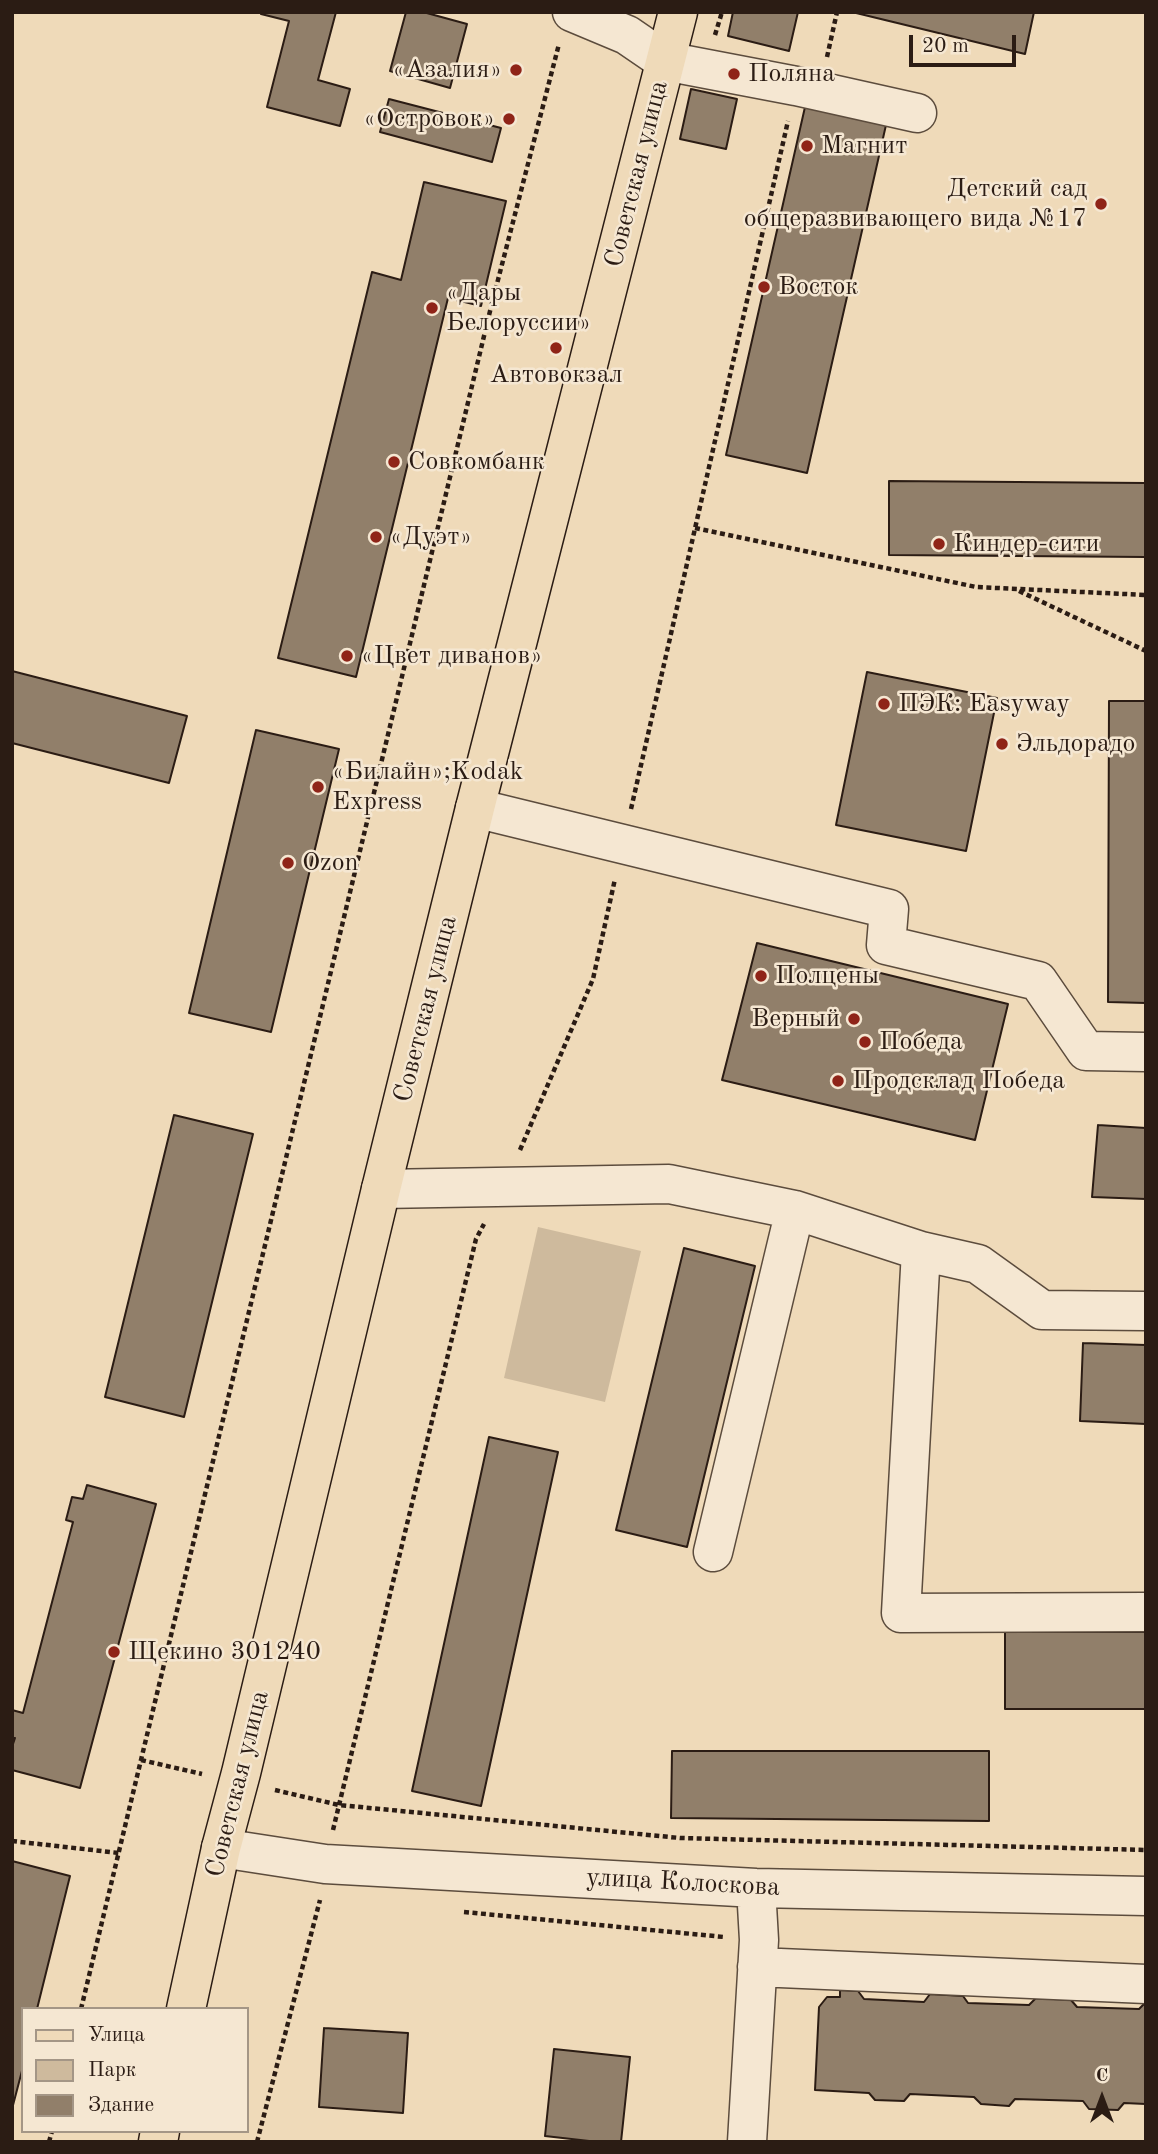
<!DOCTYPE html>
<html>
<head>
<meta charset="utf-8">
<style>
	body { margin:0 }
	#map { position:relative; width:1158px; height:2154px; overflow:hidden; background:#efdab9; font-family:"Old Standard TT",serif }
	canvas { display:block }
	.frame { position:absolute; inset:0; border:14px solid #2b1c14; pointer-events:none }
	.legend { position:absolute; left:21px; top:2007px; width:228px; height:126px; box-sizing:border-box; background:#f5e7d2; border:2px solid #a49686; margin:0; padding:9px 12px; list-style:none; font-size:21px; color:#2b1c14 }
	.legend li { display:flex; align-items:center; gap:14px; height:35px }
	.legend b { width:35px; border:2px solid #a49686 }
	.north { position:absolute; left:1067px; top:2063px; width:70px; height:70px; -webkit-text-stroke:5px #f5e7d2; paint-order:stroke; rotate:0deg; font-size:19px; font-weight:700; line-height:28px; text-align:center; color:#2b1c14 }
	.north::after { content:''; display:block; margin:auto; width:24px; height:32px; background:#2b1c14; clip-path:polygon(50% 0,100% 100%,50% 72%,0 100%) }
	.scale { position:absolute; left:909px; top:35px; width:107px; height:32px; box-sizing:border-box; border:4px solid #2b1c14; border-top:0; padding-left:9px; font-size:21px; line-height:24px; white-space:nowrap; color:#2b1c14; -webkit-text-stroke:5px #f5e7d2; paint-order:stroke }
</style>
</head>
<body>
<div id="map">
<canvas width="1158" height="2154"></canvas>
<div class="frame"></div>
<ul class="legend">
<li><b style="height:9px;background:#efdab9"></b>Улица</li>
<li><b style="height:19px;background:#ceba9d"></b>Парк</li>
<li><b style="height:19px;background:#917f6a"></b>Здание</li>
</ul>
<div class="north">С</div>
<div class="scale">20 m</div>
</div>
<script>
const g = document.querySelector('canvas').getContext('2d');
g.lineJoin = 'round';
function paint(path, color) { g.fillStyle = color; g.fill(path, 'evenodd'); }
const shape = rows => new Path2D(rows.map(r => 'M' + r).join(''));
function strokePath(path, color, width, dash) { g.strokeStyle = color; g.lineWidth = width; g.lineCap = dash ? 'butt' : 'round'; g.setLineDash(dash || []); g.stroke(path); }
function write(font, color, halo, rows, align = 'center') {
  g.font = font + ' "Old Standard TT",serif'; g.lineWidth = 5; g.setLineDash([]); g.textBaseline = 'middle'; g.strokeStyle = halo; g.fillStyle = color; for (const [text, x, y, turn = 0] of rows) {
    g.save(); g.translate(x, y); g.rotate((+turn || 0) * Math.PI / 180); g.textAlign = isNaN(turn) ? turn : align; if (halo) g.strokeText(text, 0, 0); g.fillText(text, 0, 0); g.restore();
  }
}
paint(shape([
	[538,1227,641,1251,605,1402,504,1378]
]), '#ceba9d');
const building = shape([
	[261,12,336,12,318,80,350,89,340,126,267,107,289,21,261,14,261,12],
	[406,12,423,12,467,24,450,88,390,71,406,12],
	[733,12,798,12,789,51,728,36,733,12],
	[852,12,1034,12,1025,54,852,12],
	[691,89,737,99,726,149,680,139,691,89],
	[389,99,501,128,492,162,380,132,389,99],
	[805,107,886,125,807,473,726,455,805,107],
	[424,182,506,201,481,306,448,298,356,677,278,658,372,272,401,280,424,182],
	[889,481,1146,483,1146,557,889,555,889,481],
	[12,671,187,716,169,783,12,743,12,671],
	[867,672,997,698,966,851,836,825,867,672],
	[1109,701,1146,701,1146,1003,1108,1002,1109,701],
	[256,730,339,749,271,1032,189,1013,256,730],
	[757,943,1008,1004,975,1140,722,1080,757,943],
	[174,1115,253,1134,184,1417,105,1397,174,1115],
	[1098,1125,1146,1128,1146,1199,1092,1197,1098,1125],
	[684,1248,755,1266,687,1547,616,1530,684,1248],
	[1083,1343,1146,1345,1146,1424,1080,1421,1083,1343],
	[489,1437,558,1452,481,1806,412,1791,489,1437],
	[87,1485,156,1504,80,1788,12,1770,12,1747,15,1738,12,1738,12,1710,23,1713,73,1522,66,1520,72,1497,83,1499,87,1485],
	[1005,1632,1146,1632,1146,1709,1005,1709,1005,1632],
	[672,1751,989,1751,989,1821,671,1818,672,1751],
	[12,1861,70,1876,37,2009,23,2009,23,2067,12,2109,12,1861],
	[840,1990,858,1991,864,1999,924,2002,930,1994,963,1996,968,2003,1029,2005,1036,1998,1071,2000,1077,2007,1139,2009,1146,2002,1146,2104,1124,2103,1118,2110,1089,2109,1083,2101,1015,2099,1009,2106,981,2104,974,2097,910,2094,904,2101,875,2100,869,2093,815,2090,819,2007,827,1997,840,1997,840,1990],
	[324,2028,408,2033,403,2113,319,2107,324,2028],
	[554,2049,630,2057,621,2142,598,2142,545,2136,554,2049]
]);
paint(building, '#917f6a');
strokePath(building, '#2b1c14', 2);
const minor = shape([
	[572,12,627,35,665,61,796,86,917,113],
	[475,808,889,909,886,945,1038,981,1086,1051,1146,1052],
	[381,1189,669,1184,795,1210,921,1251],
	[1146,1311,1042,1310,978,1264,921,1251,901,1613,1146,1612],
	[713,1552,795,1210],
	[221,1848,325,1864,756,1888,1146,1896],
	[757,1967,1146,1984],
	[747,2142,759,1940,756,1888]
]);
const major = shape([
	[186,2009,221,1848,241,1773,381,1189,475,808,678,12],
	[158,2142,160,2131]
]);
strokePath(minor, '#5c4c3d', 41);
strokePath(major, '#2b1c14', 41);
strokePath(shape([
	[715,35,722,12],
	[827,57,837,12],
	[695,528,976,587,1146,595],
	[1019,591,1146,651],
	[631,809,788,121],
	[520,1150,593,979,615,879],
	[141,1760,202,1774],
	[275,1790,339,1805,680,1838,1146,1850],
	[333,1830,476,1239,484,1224],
	[12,1841,119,1853],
	[464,1912,724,1937],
	[81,2009,491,307,559,44],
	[49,2142,52,2131],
	[257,2142,320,1900]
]), '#2b1c14', 4.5, [5, 3.5]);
strokePath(minor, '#f5e7d2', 38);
strokePath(major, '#efdab9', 38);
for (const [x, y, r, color] of [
	[516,70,7,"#8f2418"],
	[734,74,7,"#8f2418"],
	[509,119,7,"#8f2418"],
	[807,146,7,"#8f2418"],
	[1101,204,7,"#8f2418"],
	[764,287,7,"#8f2418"],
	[432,308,7,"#8f2418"],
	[556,348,7,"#8f2418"],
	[394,462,7,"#8f2418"],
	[376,537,7,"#8f2418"],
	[939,544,7,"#8f2418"],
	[347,656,7,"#8f2418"],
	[884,704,7,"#8f2418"],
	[1002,744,7,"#8f2418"],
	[318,787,7,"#8f2418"],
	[288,863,7,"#8f2418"],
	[761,976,7,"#8f2418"],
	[854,1019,7,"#8f2418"],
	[865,1042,7,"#8f2418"],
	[838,1081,7,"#8f2418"],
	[114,1652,7,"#8f2418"]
]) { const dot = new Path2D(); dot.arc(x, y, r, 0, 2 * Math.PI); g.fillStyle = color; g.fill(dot); strokePath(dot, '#f5e7d2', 2.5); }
write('26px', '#2b1c14', '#f5e7d2', [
	["«Азалия»",502,70,"right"],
	["Поляна",748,74],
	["«Островок»",495,119,"right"],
	["Магнит",821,146],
	["Детский сад",1087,189,"right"],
	["общеразвивающего вида №17",1087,219,"right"],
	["Восток",778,287],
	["«Дары",446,293],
	["Белоруссии»",446,323],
	["Автовокзал",556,375,"center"],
	["Совкомбанк",408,462],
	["«Дуэт»",390,537],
	["Киндер-сити",953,544],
	["«Цвет диванов»",361,656],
	["ПЭК: Easyway",898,704],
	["Эльдорадо",1016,744],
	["«Билайн»;Kodak",332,772],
	["Express",332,802],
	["Ozon",302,863],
	["Полцены",775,976],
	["Верный",840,1019,"right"],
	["Победа",879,1042],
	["Продсклад Победа",852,1081],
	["Щекино 301240",128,1652]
], 'left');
write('26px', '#2b1c14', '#f5e7d2', [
	["Советская улица",637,174,-76],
	["Советская улица",426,1009,-76],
	["Советская улица",238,1784,-76],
	["улица Колоскова",683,1883,3]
]);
</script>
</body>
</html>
